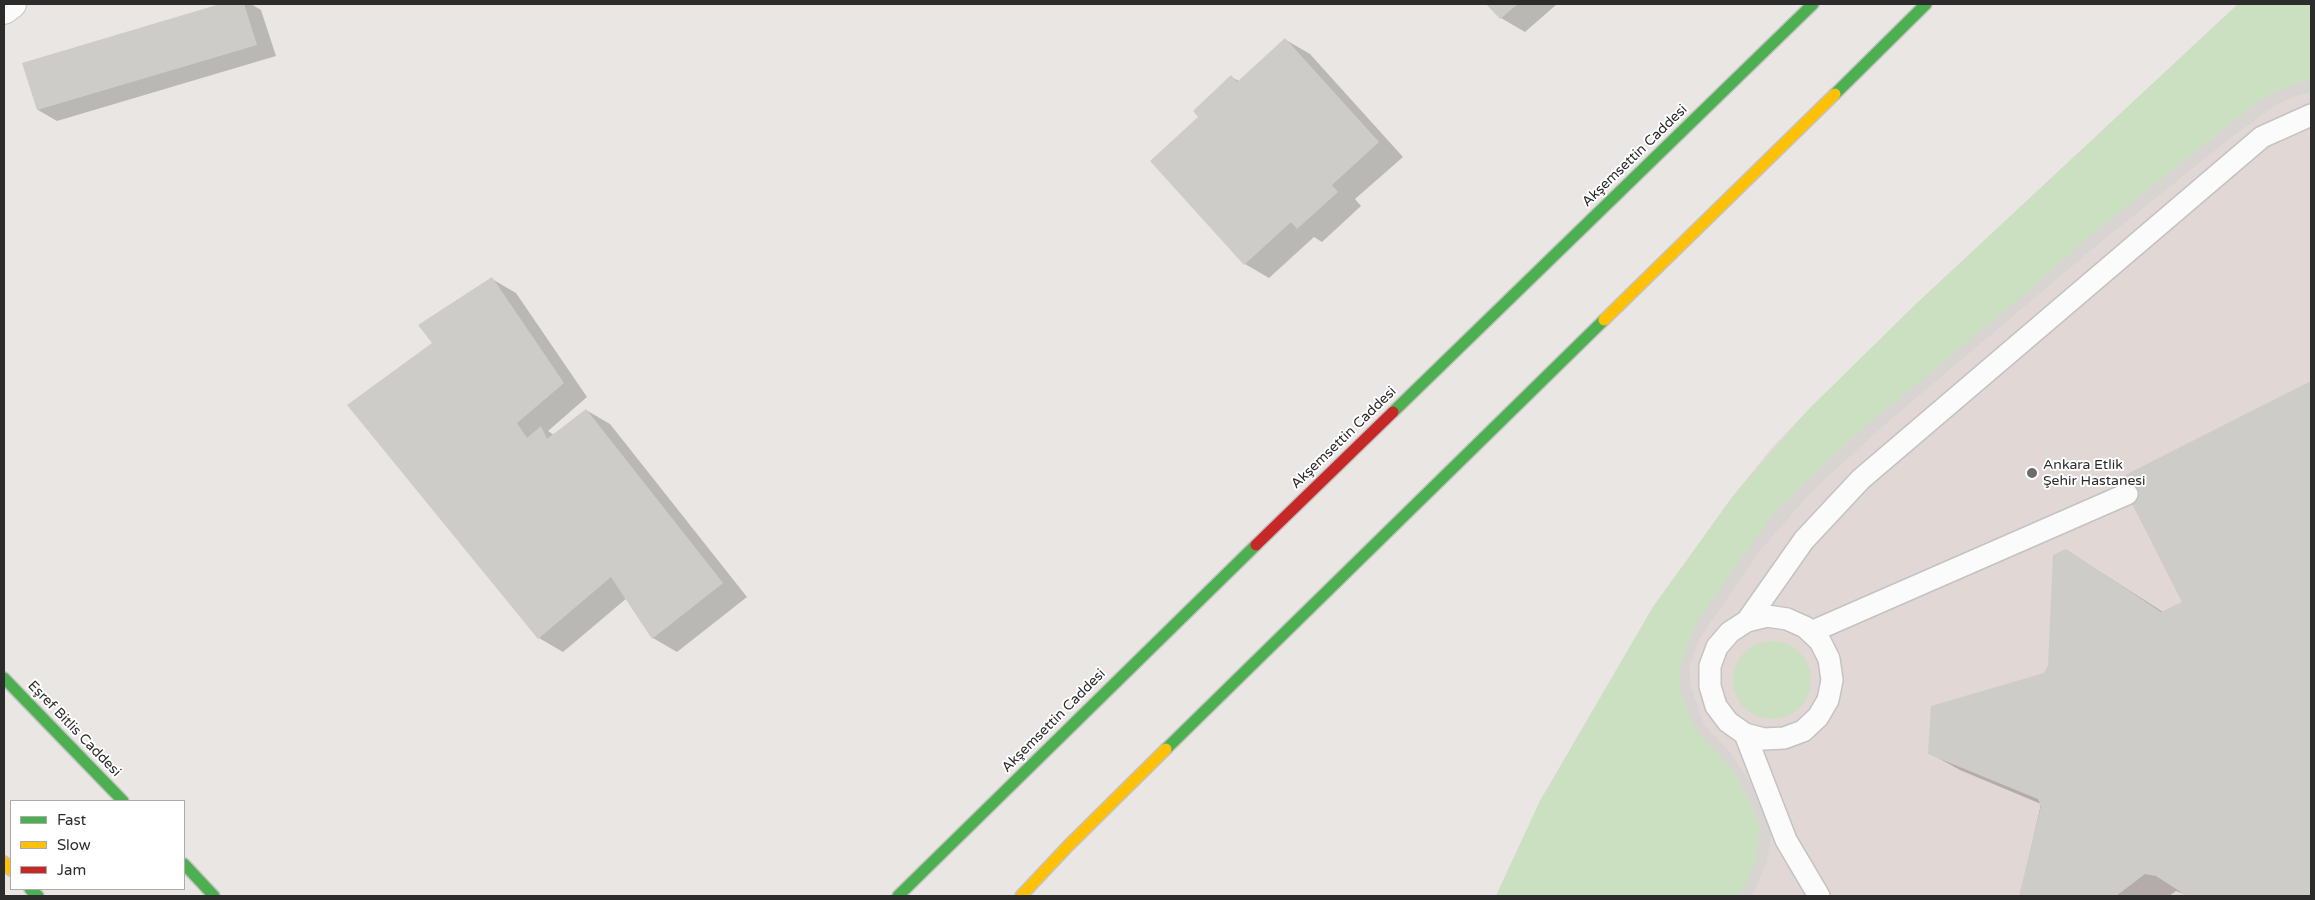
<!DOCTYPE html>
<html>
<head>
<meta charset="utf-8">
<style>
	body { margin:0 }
	#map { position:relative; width:2315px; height:900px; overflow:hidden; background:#e9e6e3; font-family:"Varela Round",sans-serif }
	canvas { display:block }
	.frame { position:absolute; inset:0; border:5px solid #2c2c2c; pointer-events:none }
	.legend { position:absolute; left:10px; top:800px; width:175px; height:90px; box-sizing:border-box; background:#fff; border:1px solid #ababab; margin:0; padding:6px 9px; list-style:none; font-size:15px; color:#2c2c2c }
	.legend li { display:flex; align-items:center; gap:10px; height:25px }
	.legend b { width:25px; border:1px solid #ababab }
</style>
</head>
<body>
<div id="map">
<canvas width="2315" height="900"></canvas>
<div class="frame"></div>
<ul class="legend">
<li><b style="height:6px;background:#4caf50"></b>Fast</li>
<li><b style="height:6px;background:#ffc107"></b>Slow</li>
<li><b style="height:6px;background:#c62828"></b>Jam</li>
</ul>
</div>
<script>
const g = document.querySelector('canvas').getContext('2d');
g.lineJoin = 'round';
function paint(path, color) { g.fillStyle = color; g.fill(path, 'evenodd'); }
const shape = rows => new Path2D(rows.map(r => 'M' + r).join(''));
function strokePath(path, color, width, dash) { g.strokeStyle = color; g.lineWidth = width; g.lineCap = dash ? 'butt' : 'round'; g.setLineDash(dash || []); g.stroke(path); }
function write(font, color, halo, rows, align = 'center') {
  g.font = font + ' "Varela Round",sans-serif'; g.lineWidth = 4; g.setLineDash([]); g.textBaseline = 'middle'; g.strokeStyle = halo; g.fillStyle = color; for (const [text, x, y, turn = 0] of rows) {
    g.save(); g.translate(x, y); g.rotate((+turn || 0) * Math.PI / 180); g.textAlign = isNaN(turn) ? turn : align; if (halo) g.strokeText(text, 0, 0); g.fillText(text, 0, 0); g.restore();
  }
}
paint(shape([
	[2238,4,2311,4,2311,896,1496,896,1540,801,1653,607,1733,496,1771,449,1810,408,1916,304]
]), '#e1d7d5');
paint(shape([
	[2238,4,2311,4,2311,80,2291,85,2263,98,2227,126,2086,239,2015,303,1853,437,1775,512,1695,626,1680,667,1680,690,1690,718,1698,732,1736,773,1760,826,1757,859,1740,896,1496,896,1540,801,1653,607,1733,496,1810,408,1916,304],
	'1733 680a39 39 0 1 1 78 0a39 39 0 1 1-78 0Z'
]), '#cbe0c0');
paint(shape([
	[2311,80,2311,92,2295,96,2274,106,2229,139,2091,250,1884,425,1812,491,1762,548,1699,639,1689,668,1691,687,1704,725,1730,752,1754,788,1770,821,1772,834,1766,864,1752,896,1740,896,1757,859,1760,825,1736,773,1698,732,1690,718,1680,690,1680,667,1695,626,1741,559,1775,512,1853,437,2015,303,2086,239,2263,98,2291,85]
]), '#d7d4d1');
paint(shape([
	[225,4,251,4,261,10,276,56,57,121,38,110,24,63],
	[1488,4,1557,4,1525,32,1501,18],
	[1286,40,1310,54,1403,157,1355,199,1361,206,1322,242,1314,237,1269,278,1245,264,1200,117,1231,77,1239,81],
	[492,279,516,293,587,397,548,431,554,435,586,410,610,424,747,597,677,652,653,638,627,598,563,652,539,638,433,344],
	[2311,382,2311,896,2190,896,2176,891,2169,896,2020,896,2041,804,1960,770,1929,753,2044,674,2049,666,2066,550,2163,612,2183,603,2120,479]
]), '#0003');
paint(shape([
	[220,4,244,4,257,45,37,110,22,63],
	[1486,4,1518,4,1500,19],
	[1285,38,1379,142,1332,185,1338,192,1297,229,1291,222,1244,265,1150,161,1198,117,1193,111,1231,75,1237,82],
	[492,277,564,383,517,423,527,438,541,426,547,439,586,409,723,583,652,639,611,577,538,639,347,405,432,343,418,325],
	[2311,381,2311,896,2187,896,2156,876,2145,874,2116,896,2019,896,2041,806,2038,799,1928,754,1931,706,2044,673,2048,666,2053,555,2066,549,2161,612,2182,602,2119,478]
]), '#ceccc9');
const lane = shape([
	[1747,621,1804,540,1861,479,2262,137,2311,115],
	[1811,632,2127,494],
	[1745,734,1764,739,1784,738,1803,731,1818,717,1828,700,1832,680,1829,659,1820,641,1805,627,1787,619,1767,616,1747,621,1730,632,1717,647,1710,666,1710,686,1716,706,1728,722,1745,734,1786,840,1819,896]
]);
const street = shape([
	[4,10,12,4]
]);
const fast = shape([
	[1835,94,1926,4],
	[1393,412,1813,4],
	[4,678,123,801],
	[1166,749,1604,320],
	[184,864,214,896],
	[30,889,38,896],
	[898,896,1256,545]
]);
const slow = shape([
	[1604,320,1835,94],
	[4,862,11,870],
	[1021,896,1068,846,1166,749]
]);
const jam = shape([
	[1256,545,1393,412]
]);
strokePath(lane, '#c4c2c2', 24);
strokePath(street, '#c4c2c2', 30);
strokePath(fast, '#c4c2c2', 14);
strokePath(slow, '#c4c2c2', 14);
strokePath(jam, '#c4c2c2', 14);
strokePath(lane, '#fcfbfb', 21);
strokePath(street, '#fcfbfb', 28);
strokePath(fast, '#4caf50', 11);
strokePath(slow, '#ffc107', 11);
strokePath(jam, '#c62828', 11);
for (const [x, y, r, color] of [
	[2032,473,6,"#6e6d6c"]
]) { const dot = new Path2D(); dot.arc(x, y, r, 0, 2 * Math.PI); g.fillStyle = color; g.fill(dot); strokePath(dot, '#fff', 2); }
write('14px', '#2c2c2c', '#fff', [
	["Akşemsettin Caddesi",1635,156,-44],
	["Akşemsettin Caddesi",1344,438,-44],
	["Akşemsettin Caddesi",1054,721,-45],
	["Eşref Bitlis Caddesi",74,729,46]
]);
write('14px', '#2c2c2c', '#fff', [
	["Ankara Etlik",2043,465],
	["Şehir Hastanesi",2043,481]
], 'left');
</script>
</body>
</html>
